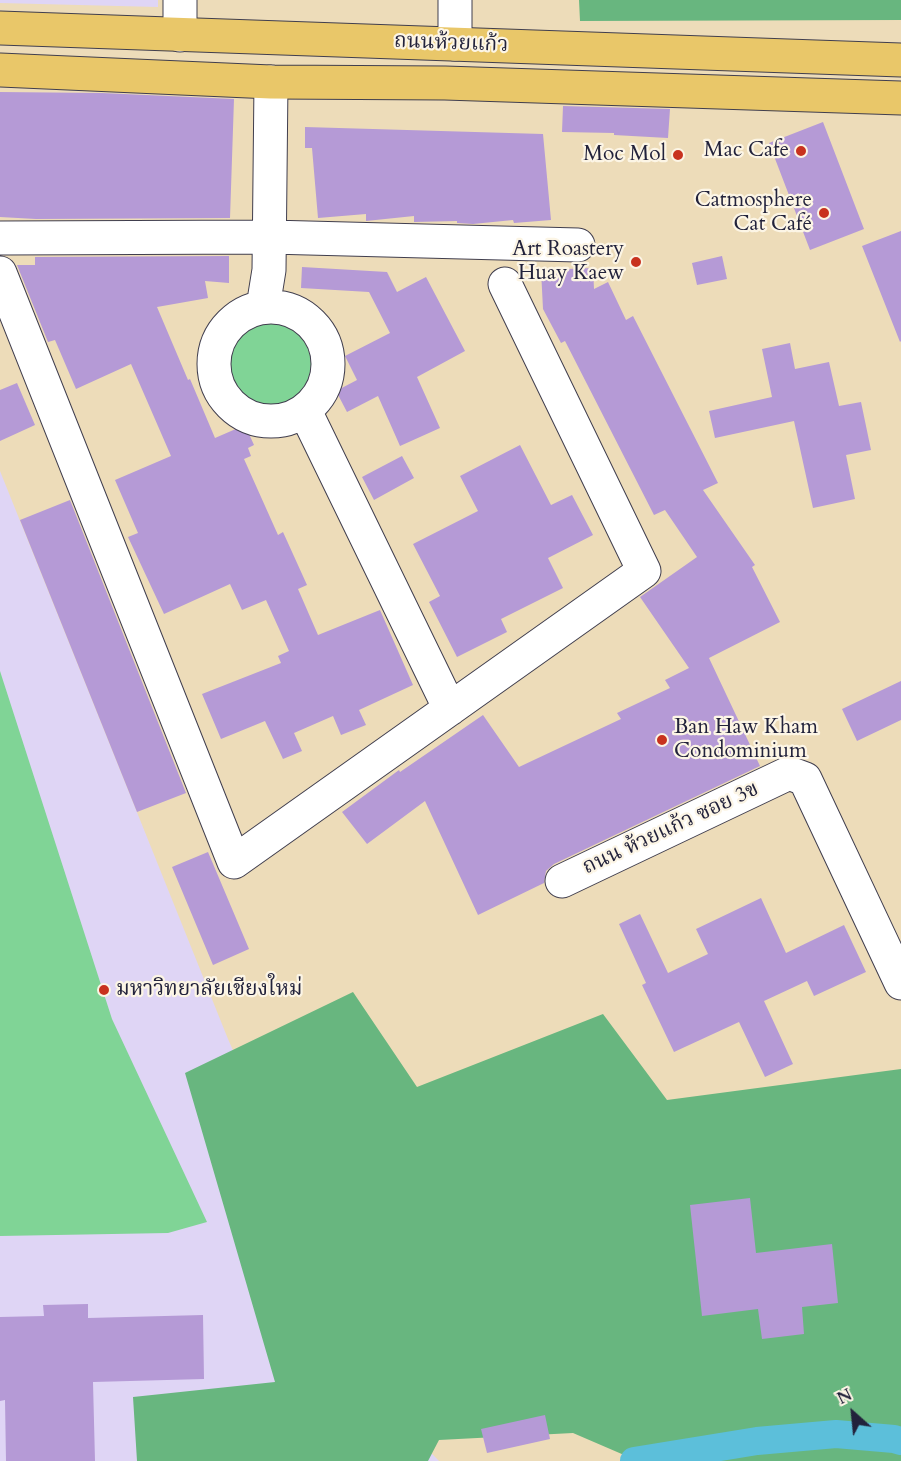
<!DOCTYPE html>
<html>
<head>
<meta charset="utf-8">
<style>
	body { margin:0 }
	#map { position:relative; width:901px; height:1461px; overflow:hidden; background:#eddcb9; font-family:Cardo,serif }
	canvas { display:block }
	.north { position:absolute; left:823px; top:1383px; width:60px; height:60px; -webkit-text-stroke:4px #fcf5e5; paint-order:stroke; rotate:333deg; font-size:16px; font-weight:700; line-height:24px; text-align:center; color:#22223b }
	.north::after { content:''; display:block; margin:auto; width:21px; height:27px; background:#22223b; clip-path:polygon(50% 0,100% 100%,50% 72%,0 100%) }
</style>
</head>
<body>
<div id="map">
<canvas width="901" height="1461"></canvas>
<div class="north">N</div>
</div>
<script>
const g = document.querySelector('canvas').getContext('2d');
g.lineJoin = 'round';
function paint(path, color) { g.fillStyle = color; g.fill(path, 'evenodd'); }
const shape = rows => new Path2D(rows.map(r => 'M' + r).join(''));
function strokePath(path, color, width, dash) { g.strokeStyle = color; g.lineWidth = width; g.lineCap = dash ? 'butt' : 'round'; g.setLineDash(dash || []); g.stroke(path); }
function write(font, color, halo, rows, align = 'center') {
  g.font = font + ' Cardo,"Noto Serif Thai",serif'; g.lineWidth = 4.5; g.setLineDash([]); g.textBaseline = 'middle'; g.strokeStyle = halo; g.fillStyle = color; for (const [text, x, y, turn = 0] of rows) {
    g.save(); g.translate(x, y); g.rotate((+turn || 0) * Math.PI / 180); g.textAlign = isNaN(turn) ? turn : align; if (halo) g.strokeText(text, 0, 0); g.fillText(text, 0, 0); g.restore();
  }
}
paint(shape([
	[0,0,158,0,158,7,0,3],
	[0,471,228,1039,393,1414,439,1461,0,1461]
]), '#dfd5f5');
paint(shape([
	'229 364a41 41 0 1 1 82 0a41 41 0 1 1-82 0Z',
	[0,671,112,1019,207,1222,168,1233,0,1236]
]), '#80d496');
paint(shape([
	[579,0,901,0,901,20,580,21],
	[353,992,417,1087,603,1014,667,1100,901,1069,901,1461,638,1461,573,1433,439,1440,428,1461,137,1461,133,1397,275,1382,185,1073]
]), '#68b67f');
strokePath(shape([
	[634,1461,757,1441,836,1434,894,1439,901,1441]
]), '#5cbfda', 28);
paint(shape([
	[0,92,102,93,234,99,230,218,36,219,0,217],
	[563,106,670,109,668,138,614,135,614,133,562,132],
	[823,122,864,229,810,250,769,143],
	[305,127,543,134,551,220,514,223,513,220,473,224,457,223,457,221,414,222,414,216,366,221,366,214,318,218,312,148,305,148],
	[901,231,901,341,900,342,862,246],
	[229,256,229,283,205,281,208,298,157,307,188,380,190,379,215,438,245,425,254,445,248,448,251,456,244,459,278,535,283,532,307,585,298,589,318,635,380,610,413,685,359,710,366,725,341,735,333,716,294,733,302,751,283,759,265,721,221,739,202,694,281,663,278,656,289,651,266,600,242,610,230,584,164,614,128,537,138,533,115,480,171,456,131,364,76,389,55,340,48,342,17,265,35,265,35,257],
	[722,256,727,279,697,285,692,263],
	[302,267,387,272,397,292,426,277,465,351,417,377,440,428,400,446,378,396,347,412,336,391,357,380,345,356,390,333,369,292,301,288],
	[593,268,594,289,608,282,626,320,633,316,718,483,703,490,755,565,752,567,780,622,709,658,760,766,554,864,546,871,544,883,478,915,425,801,367,844,342,812,399,770,400,772,483,715,519,767,621,719,617,713,670,688,665,680,689,668,640,597,697,557,665,510,654,515,565,341,561,343,543,309,541,270],
	[790,343,795,369,829,362,839,406,861,402,871,450,846,455,855,499,813,508,794,421,715,438,709,411,772,397,762,349],
	[17,383,35,425,0,441,0,390],
	[520,445,551,505,572,495,593,535,548,558,563,588,501,619,507,632,457,657,429,602,440,596,413,544,478,511,460,476],
	[402,456,414,478,374,500,362,477],
	[70,500,186,793,137,812,20,520],
	[901,681,901,720,857,741,842,709],
	[208,852,249,949,213,965,172,867],
	[761,898,786,953,844,925,866,972,814,996,807,981,764,1001,793,1064,765,1077,739,1022,674,1052,642,985,646,983,619,924,640,914,668,973,708,954,696,929],
	[750,1198,756,1253,832,1244,838,1303,802,1307,804,1334,762,1339,758,1309,702,1316,690,1205],
	[88,1304,88,1318,203,1315,204,1379,93,1382,95,1461,6,1461,5,1400,0,1401,0,1317,44,1316,43,1305],
	[545,1415,550,1439,487,1453,481,1429]
]), '#b59ad6');
const minor = shape([
	[455,0,455,44],
	[180,35,180,0],
	[0,238,270,237,578,245],
	[0,273,234,862,644,571,505,284],
	'214 364a57 57 0 1 1 114 0a57 57 0 1 1-114 0Z',
	[263,307,269,270,271,82],
	[305,411,450,709],
	[562,881,789,773,805,779,901,983]
]);
const major = shape([
	[0,28,901,60],
	[0,70,271,82,445,83,901,98]
]);
strokePath(minor, '#403e4e', 35);
strokePath(major, '#403e4e', 35);
strokePath(minor, '#fff', 33);
strokePath(major, '#e9c769', 33);
for (const [x, y, r, color] of [
	[801,151,6,"#c8321e"],
	[678,155,6,"#c8321e"],
	[824,213,6,"#c8321e"],
	[636,262,6,"#c8321e"],
	[662,740,6,"#c8321e"],
	[104,990,6,"#c8321e"]
]) { const dot = new Path2D(); dot.arc(x, y, r, 0, 2 * Math.PI); g.fillStyle = color; g.fill(dot); strokePath(dot, '#fcf5e5', 2); }
write('21px', '#22223b', '#fcf5e5', [
	["ถนนห้วยแก้ว",451,44,2],
	["ถนน ห้วยแก้ว ซอย 3ข",671,829,-25]
]);
write('21px', '#22223b', '#fcf5e5', [
	["Mac Cafe",789,151],
	["Moc Mol",666,155],
	["Catmosphere",812,201],
	["Cat Café",812,225],
	["Art Roastery",624,250],
	["Huay Kaew",624,274],
	["Ban Haw Kham",674,728,"left"],
	["Condominium",674,752,"left"],
	["มหาวิทยาลัยเชียงใหม่",116,990,"left"]
], 'right');
</script>
</body>
</html>
